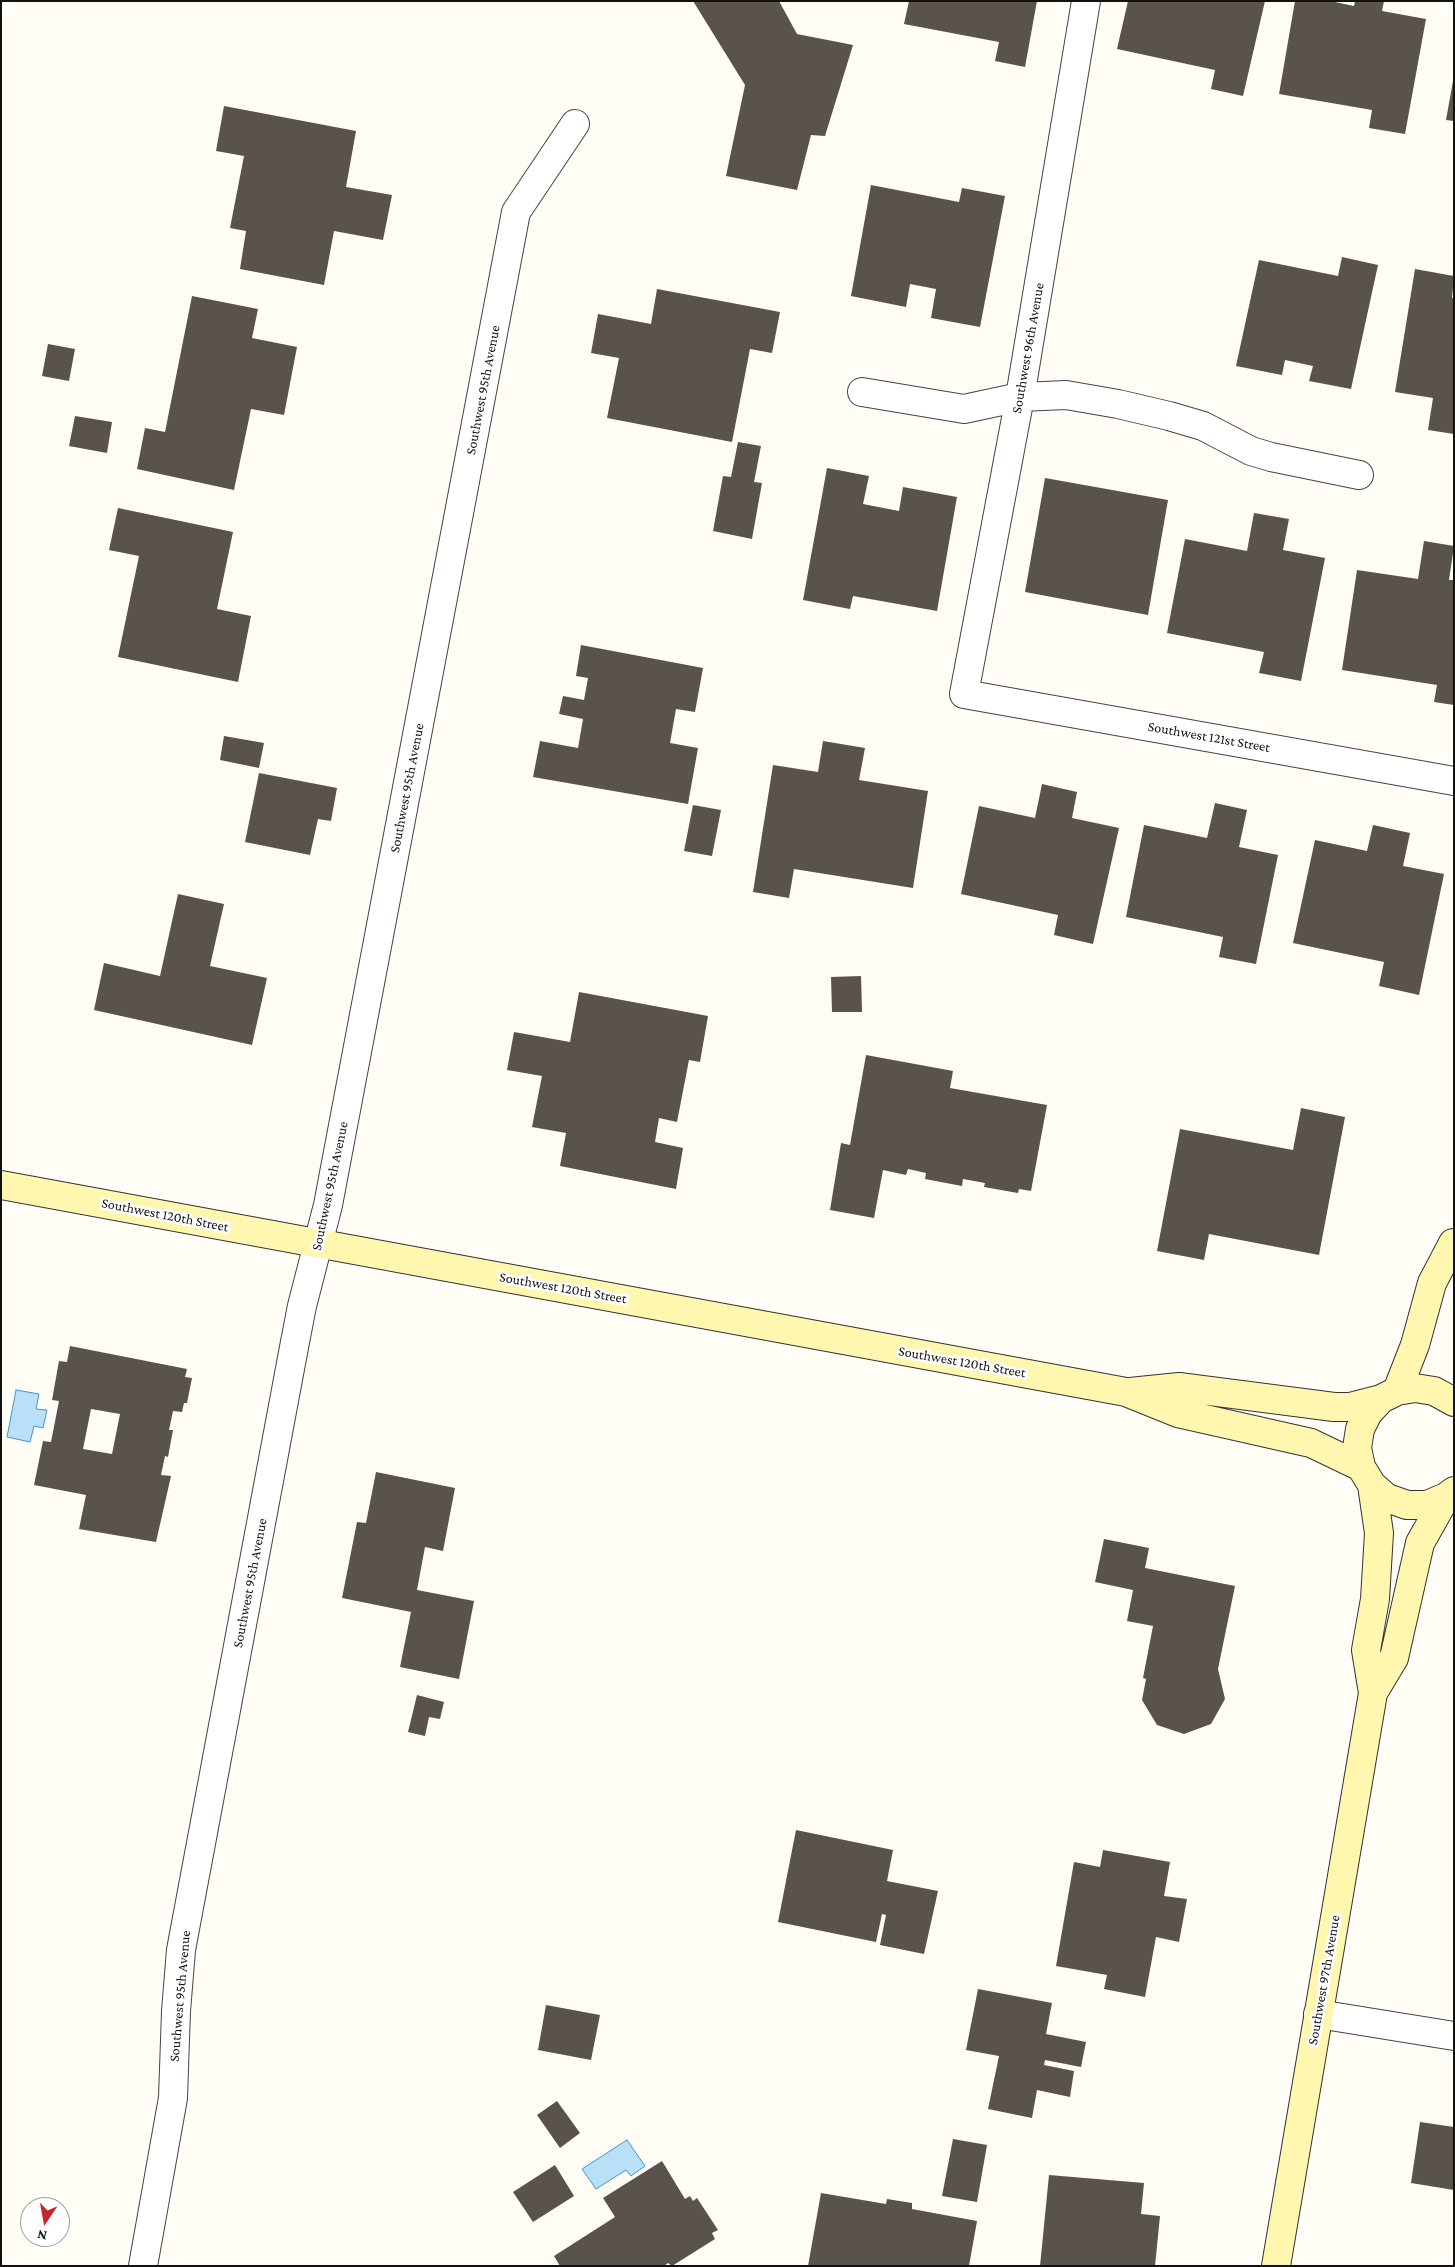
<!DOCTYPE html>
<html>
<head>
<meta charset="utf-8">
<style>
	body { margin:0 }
	#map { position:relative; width:1455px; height:2267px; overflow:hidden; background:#fffdf5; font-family:"Crimson Pro",serif }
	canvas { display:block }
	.frame { position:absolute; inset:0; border:2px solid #111; pointer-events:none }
	.north { position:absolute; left:20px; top:2197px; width:50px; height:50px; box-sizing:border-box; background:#fff; border:1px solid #a0a0a0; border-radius:50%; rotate:192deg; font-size:14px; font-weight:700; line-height:20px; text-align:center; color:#111 }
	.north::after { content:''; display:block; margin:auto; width:18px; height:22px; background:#c4262e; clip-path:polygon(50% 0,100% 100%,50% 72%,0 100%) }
</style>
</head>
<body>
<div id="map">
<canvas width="1455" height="2267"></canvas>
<div class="frame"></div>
<div class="north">N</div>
</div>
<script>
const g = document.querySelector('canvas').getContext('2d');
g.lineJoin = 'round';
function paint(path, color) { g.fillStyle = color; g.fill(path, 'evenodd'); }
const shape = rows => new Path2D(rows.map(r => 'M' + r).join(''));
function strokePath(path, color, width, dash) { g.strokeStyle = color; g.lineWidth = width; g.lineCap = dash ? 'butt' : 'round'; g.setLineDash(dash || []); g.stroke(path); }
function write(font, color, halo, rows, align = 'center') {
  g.font = font + ' "Crimson Pro",serif'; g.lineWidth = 5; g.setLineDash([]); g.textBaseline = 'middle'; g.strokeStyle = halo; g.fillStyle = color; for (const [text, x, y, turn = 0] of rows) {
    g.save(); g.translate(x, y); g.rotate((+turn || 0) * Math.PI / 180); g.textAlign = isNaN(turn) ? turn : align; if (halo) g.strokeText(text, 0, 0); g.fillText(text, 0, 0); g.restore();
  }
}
const water = shape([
	[16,1390,39,1394,36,1409,47,1410,43,1428,34,1426,30,1442,7,1437,16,1390],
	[627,2140,645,2166,631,2176,626,2170,596,2189,582,2169,627,2140]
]);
paint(water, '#b9e0f7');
strokePath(water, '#3f96cf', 1);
paint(shape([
	[693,1,779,1,797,34,853,45,825,136,811,135,797,190,726,176,745,85],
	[909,1,1037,1,1025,67,995,61,999,42,904,24],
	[1128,1,1265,1,1243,96,1211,89,1215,70,1117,49],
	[1295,1,1330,1,1354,6,1355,1,1384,1,1382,11,1426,19,1405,134,1369,128,1372,110,1279,94],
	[1453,81,1454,82,1454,121,1446,120],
	[224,106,356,131,346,187,392,195,383,240,334,231,324,285,240,269,246,231,230,228,244,156,216,151],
	[871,185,959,202,962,188,1005,196,980,327,931,318,936,289,910,284,906,307,851,296],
	[1342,257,1378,265,1351,389,1309,381,1313,366,1285,360,1282,375,1236,366,1259,260,1338,276],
	[1415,269,1454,276,1452,298,1454,298,1454,434,1428,430,1433,398,1395,392],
	[657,289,780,312,772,353,750,349,732,442,607,418,619,358,591,353,598,314,651,324],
	[192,296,258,309,252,338,297,347,284,415,251,409,234,490,137,469,145,428,165,432],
	[48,344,75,349,69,381,42,376],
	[75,416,112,422,107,453,69,446],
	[738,442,761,446,754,482,762,483,752,539,713,531,723,476,731,477],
	[827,468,869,476,863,504,899,511,903,487,957,497,937,611,853,596,850,609,803,600],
	[1045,478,1168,500,1148,615,1025,592],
	[118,508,233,532,217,609,251,616,238,682,118,657,139,556,109,550],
	[1254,513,1289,519,1283,550,1325,558,1301,681,1259,673,1264,652,1167,633,1185,539,1247,551],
	[1424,541,1454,546,1449,580,1454,580,1454,705,1434,702,1437,685,1342,670,1357,570,1418,579],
	[581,645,703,668,695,712,676,709,670,743,698,748,688,804,533,777,540,741,578,748,583,719,559,714,563,696,584,700,588,678,576,676],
	[224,736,264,743,259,768,220,760],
	[823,741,865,748,859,780,928,791,913,888,794,869,789,898,753,892,773,765,818,772],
	[259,773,337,788,331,821,318,819,310,855,245,842],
	[1042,784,1077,792,1072,818,1119,828,1093,944,1054,935,1058,915,961,894,979,806,1035,818],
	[1215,803,1247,810,1239,847,1278,855,1256,964,1219,957,1223,937,1126,917,1144,825,1207,838],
	[693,805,721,810,712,856,684,851],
	[1373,825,1410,833,1403,866,1444,874,1419,995,1379,986,1384,962,1293,943,1315,840,1367,851],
	[178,894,224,904,210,966,267,978,252,1045,94,1010,104,963,160,976],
	[861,976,862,1012,832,1012,831,977],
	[579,992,708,1016,700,1062,689,1060,677,1122,659,1118,655,1142,683,1148,676,1189,560,1166,566,1133,532,1127,542,1076,507,1070,514,1032,570,1042],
	[866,1055,953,1071,950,1088,1047,1105,1031,1191,1019,1189,1018,1193,984,1187,985,1183,963,1179,962,1186,925,1179,926,1173,908,1169,906,1175,883,1170,874,1218,830,1210,841,1143,850,1145],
	[1301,1108,1345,1117,1319,1255,1209,1234,1204,1260,1157,1251,1180,1129,1293,1150],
	[70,1346,187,1369,185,1377,192,1378,187,1403,184,1403,182,1412,173,1411,169,1430,173,1430,168,1457,165,1456,161,1475,171,1476,156,1542,79,1529,86,1495,34,1485,43,1441,51,1442,59,1401,52,1400,59,1361,67,1362],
	[91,1409,120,1414,112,1454,83,1449],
	[376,1472,455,1488,443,1551,425,1547,417,1590,474,1601,459,1679,400,1667,411,1612,342,1598,357,1522,366,1523],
	[1104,1539,1149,1548,1145,1568,1235,1586,1218,1669,1225,1699,1211,1724,1184,1734,1157,1725,1142,1700,1146,1679,1143,1678,1153,1626,1127,1621,1133,1590,1095,1582],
	[417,1695,444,1702,440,1719,429,1717,425,1736,408,1732],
	[796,1830,893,1850,887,1881,938,1891,924,1954,880,1945,886,1915,882,1914,876,1942,778,1922],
	[1103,1850,1170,1862,1164,1896,1187,1899,1179,1942,1156,1937,1145,1997,1104,1989,1107,1975,1056,1966,1074,1862,1100,1867],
	[978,1989,1052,2003,1046,2034,1086,2042,1081,2067,1045,2060,1044,2065,1074,2071,1070,2097,1037,2090,1032,2118,988,2109,999,2056,966,2050],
	[546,2005,600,2015,591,2060,538,2050],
	[557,2101,580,2133,560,2148,537,2115],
	[1420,2122,1454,2127,1454,2190,1411,2183],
	[953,2139,987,2145,977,2202,942,2196],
	[662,2161,685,2199,690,2196,693,2201,697,2198,718,2230,712,2233,715,2239,672,2266,668,2263,664,2266,560,2266,554,2256,615,2217,603,2198],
	[555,2165,574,2196,533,2222,513,2192],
	[1049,2175,1144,2183,1141,2214,1160,2216,1155,2266,1040,2266],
	[821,2193,886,2204,887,2199,912,2203,912,2209,977,2221,969,2266,808,2266]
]), '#5a524d');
const street = shape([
	[1086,1,1020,397,964,694,1454,781],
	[862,392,964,409,1020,397,1066,395,1118,404,1169,416,1203,426,1251,451,1271,457,1359,475],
	[1318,2014,1454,2036],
	[143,2266,173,2098,176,2011,181,1950,295,1342,302,1306,328,1205,516,212,575,124]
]);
const secondary = shape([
	[1,1185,1126,1392,1178,1413,1311,1443,1361,1467],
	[1397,1391,1415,1345,1432,1283,1453,1243],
	[1130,1392,1179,1387,1334,1407,1350,1407,1381,1399],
	[1454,1402,1434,1391,1415,1388,1397,1391,1381,1399,1368,1413,1360,1429,1357,1448,1361,1467,1372,1485,1387,1498,1407,1505,1427,1505,1446,1497,1454,1491],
	[1373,1693,1394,1658,1420,1543,1446,1497],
	[1276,2266,1373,1693,1366,1650,1375,1599,1379,1533,1372,1485]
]);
strokePath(street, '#444', 30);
strokePath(secondary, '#333', 30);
strokePath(street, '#fff', 28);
strokePath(secondary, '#fff6b0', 28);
write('14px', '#111', '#fff', [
	["Southwest 96th Avenue",1028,348,-80],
	["Southwest 95th Avenue",483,390,-79],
	["Southwest 121st Street",1209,737,10],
	["Southwest 95th Avenue",407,788,-79],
	["Southwest 95th Avenue",330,1186,-78],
	["Southwest 120th Street",165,1215,11],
	["Southwest 120th Street",563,1288,10],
	["Southwest 120th Street",962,1362,10],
	["Southwest 95th Avenue",250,1583,-79],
	["Southwest 97th Avenue",1324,1980,-80],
	["Southwest 95th Avenue",180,1996,-85]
]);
</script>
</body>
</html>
